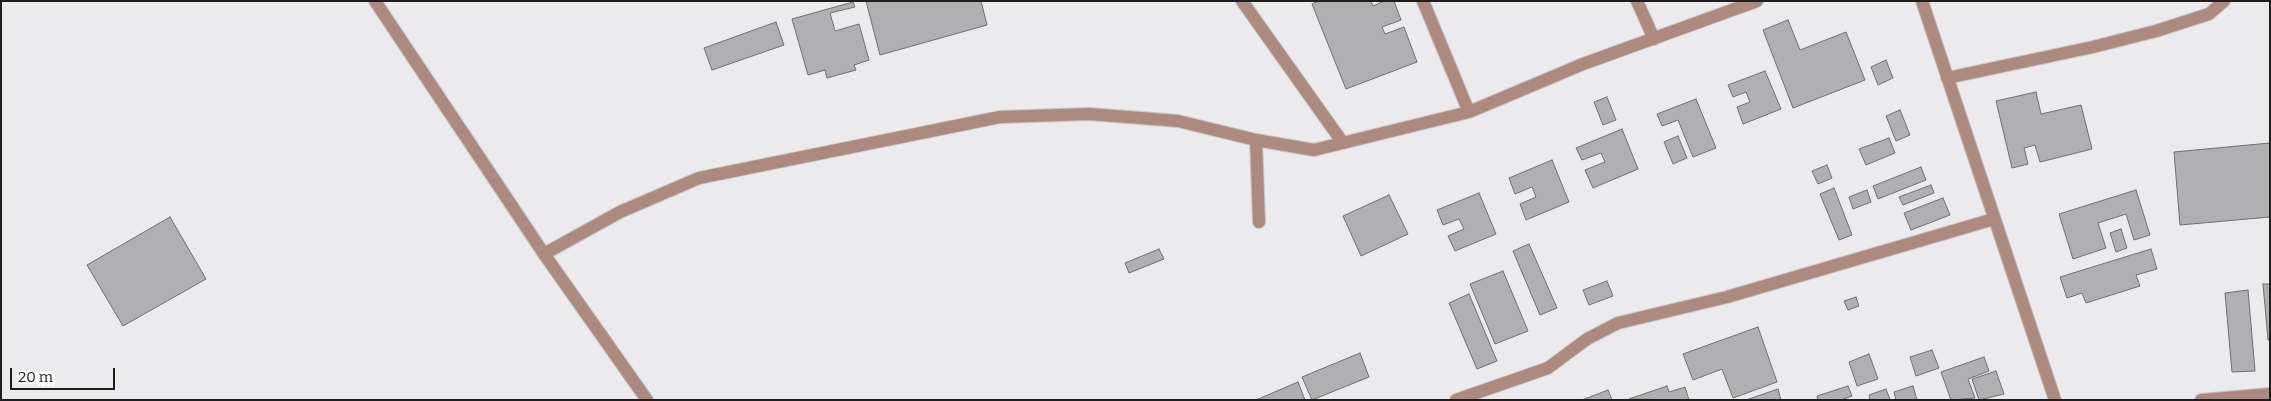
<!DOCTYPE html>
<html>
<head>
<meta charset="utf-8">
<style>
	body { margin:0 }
	#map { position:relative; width:2271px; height:401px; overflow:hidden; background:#ebebed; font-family:Bitter,serif }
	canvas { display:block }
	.frame { position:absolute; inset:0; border:2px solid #1e1e1f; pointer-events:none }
	.scale { position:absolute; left:10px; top:368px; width:105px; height:22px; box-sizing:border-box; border:2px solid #1e1e1f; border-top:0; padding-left:6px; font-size:15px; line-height:18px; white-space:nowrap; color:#1e1e1f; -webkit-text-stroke:4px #fff; paint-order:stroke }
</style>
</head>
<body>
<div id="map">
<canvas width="2271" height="401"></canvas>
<div class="frame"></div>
<div class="scale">20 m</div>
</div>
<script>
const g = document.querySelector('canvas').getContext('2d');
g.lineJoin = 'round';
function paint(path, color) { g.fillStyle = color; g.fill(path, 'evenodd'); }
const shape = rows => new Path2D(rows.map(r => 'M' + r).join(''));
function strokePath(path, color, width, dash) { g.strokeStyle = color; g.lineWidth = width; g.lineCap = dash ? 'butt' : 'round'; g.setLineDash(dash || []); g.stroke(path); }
const building = shape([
	[866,1,981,1,987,25,880,55,866,1],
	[1319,1,1371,1,1373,6,1384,1,1394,1,1401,20,1382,27,1385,34,1404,27,1417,62,1346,89,1312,4,1319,1],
	[853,2,855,7,830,13,835,31,859,24,869,60,854,65,856,70,827,78,825,70,808,75,792,19,853,2],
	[1788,20,1800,50,1846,32,1865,80,1793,108,1763,30,1788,20],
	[776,22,784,45,712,70,704,48,776,22],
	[1886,60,1893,78,1878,85,1871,67,1886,60],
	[1765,71,1781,109,1743,124,1737,107,1750,102,1746,92,1733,97,1728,85,1765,71],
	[2036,92,2041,114,2081,105,2092,149,2040,162,2035,145,2024,148,2028,164,2012,168,1996,101,2036,92],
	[1607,97,1616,120,1603,125,1594,102,1607,97],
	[1696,99,1716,148,1693,157,1678,120,1662,126,1657,114,1696,99],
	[1900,110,1910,135,1896,141,1886,116,1900,110],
	[1622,129,1638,169,1593,188,1585,170,1605,162,1601,153,1582,160,1576,148,1622,129],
	[1678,136,1687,158,1673,164,1664,142,1678,136],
	[1889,138,1895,153,1866,165,1859,149,1889,138],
	[2270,143,2270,217,2180,225,2174,152,2270,143],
	[1552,160,1569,202,1526,220,1520,204,1536,197,1532,187,1515,194,1509,178,1552,160],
	[1827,165,1832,178,1818,184,1812,171,1827,165],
	[1921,167,1926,180,1878,199,1873,186,1921,167],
	[1931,185,1934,193,1903,205,1899,197,1931,185],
	[1834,188,1852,235,1839,240,1820,194,1834,188],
	[1867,190,1871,202,1853,209,1849,197,1867,190],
	[2136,190,2150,235,2134,240,2126,214,2098,223,2106,248,2073,259,2059,214,2136,190],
	[1479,193,1496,234,1455,251,1448,236,1464,229,1459,219,1443,225,1437,210,1479,193],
	[1389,195,1408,234,1361,256,1343,216,1389,195],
	[1943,198,1950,215,1911,230,1904,213,1943,198],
	[170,217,206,279,123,326,87,265,170,217],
	[2121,229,2127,248,2116,252,2110,233,2121,229],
	[1529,244,1557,308,1540,315,1513,251,1529,244],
	[1159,249,1164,259,1129,273,1125,263,1159,249],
	[2151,249,2157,269,2136,275,2140,286,2086,303,2082,293,2067,298,2060,277,2151,249],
	[1503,271,1528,331,1495,344,1470,284,1503,271],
	[1607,281,1613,296,1589,305,1583,290,1607,281],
	[2263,284,2270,284,2270,340,2268,340,2263,284],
	[2248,290,2255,371,2232,372,2225,293,2248,290],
	[1469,294,1497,361,1477,369,1449,303,1469,294],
	[1856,297,1859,306,1848,310,1844,301,1856,297],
	[1758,327,1777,382,1733,398,1722,369,1693,380,1683,354,1758,327],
	[1932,350,1939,368,1916,376,1910,357,1932,350],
	[1360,353,1369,377,1312,400,1302,377,1360,353],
	[1869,354,1878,379,1857,386,1849,362,1869,354],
	[1984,357,1989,371,1968,379,1975,398,1951,400,1941,372,1984,357],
	[1996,371,2004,394,1979,400,1972,379,1996,371],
	[1298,382,1305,400,1256,400,1298,382],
	[1667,386,1669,392,1685,387,1689,400,1629,399,1667,386],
	[1848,386,1852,396,1841,400,1818,400,1817,396,1848,386],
	[1913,386,1917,400,1896,400,1894,392,1913,386],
	[1778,389,1781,400,1746,400,1778,389],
	[1886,389,1890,400,1870,400,1869,395,1886,389],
	[1608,390,1612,400,1582,400,1608,390]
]);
paint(building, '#b0b0b2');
strokePath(building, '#6f6f71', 1);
const minor = shape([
	[375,1,544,254,647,400],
	[1242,1,1343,143],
	[1423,1,1469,112],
	[1637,1,1654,39],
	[1922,1,2055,400],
	[1947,78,2093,47,2156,31,2209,14,2224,1],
	[1256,140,1259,222],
	[544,254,620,212,699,178,1000,117,1089,114,1178,121,1256,140,1314,150,1469,112,1583,64,1757,1],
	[1456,400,1548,368,1587,339,1618,323,1727,297,1994,219],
	[2201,400,2270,394]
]);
strokePath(minor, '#c6c6c8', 14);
strokePath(minor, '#ae897e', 12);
</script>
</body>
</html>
